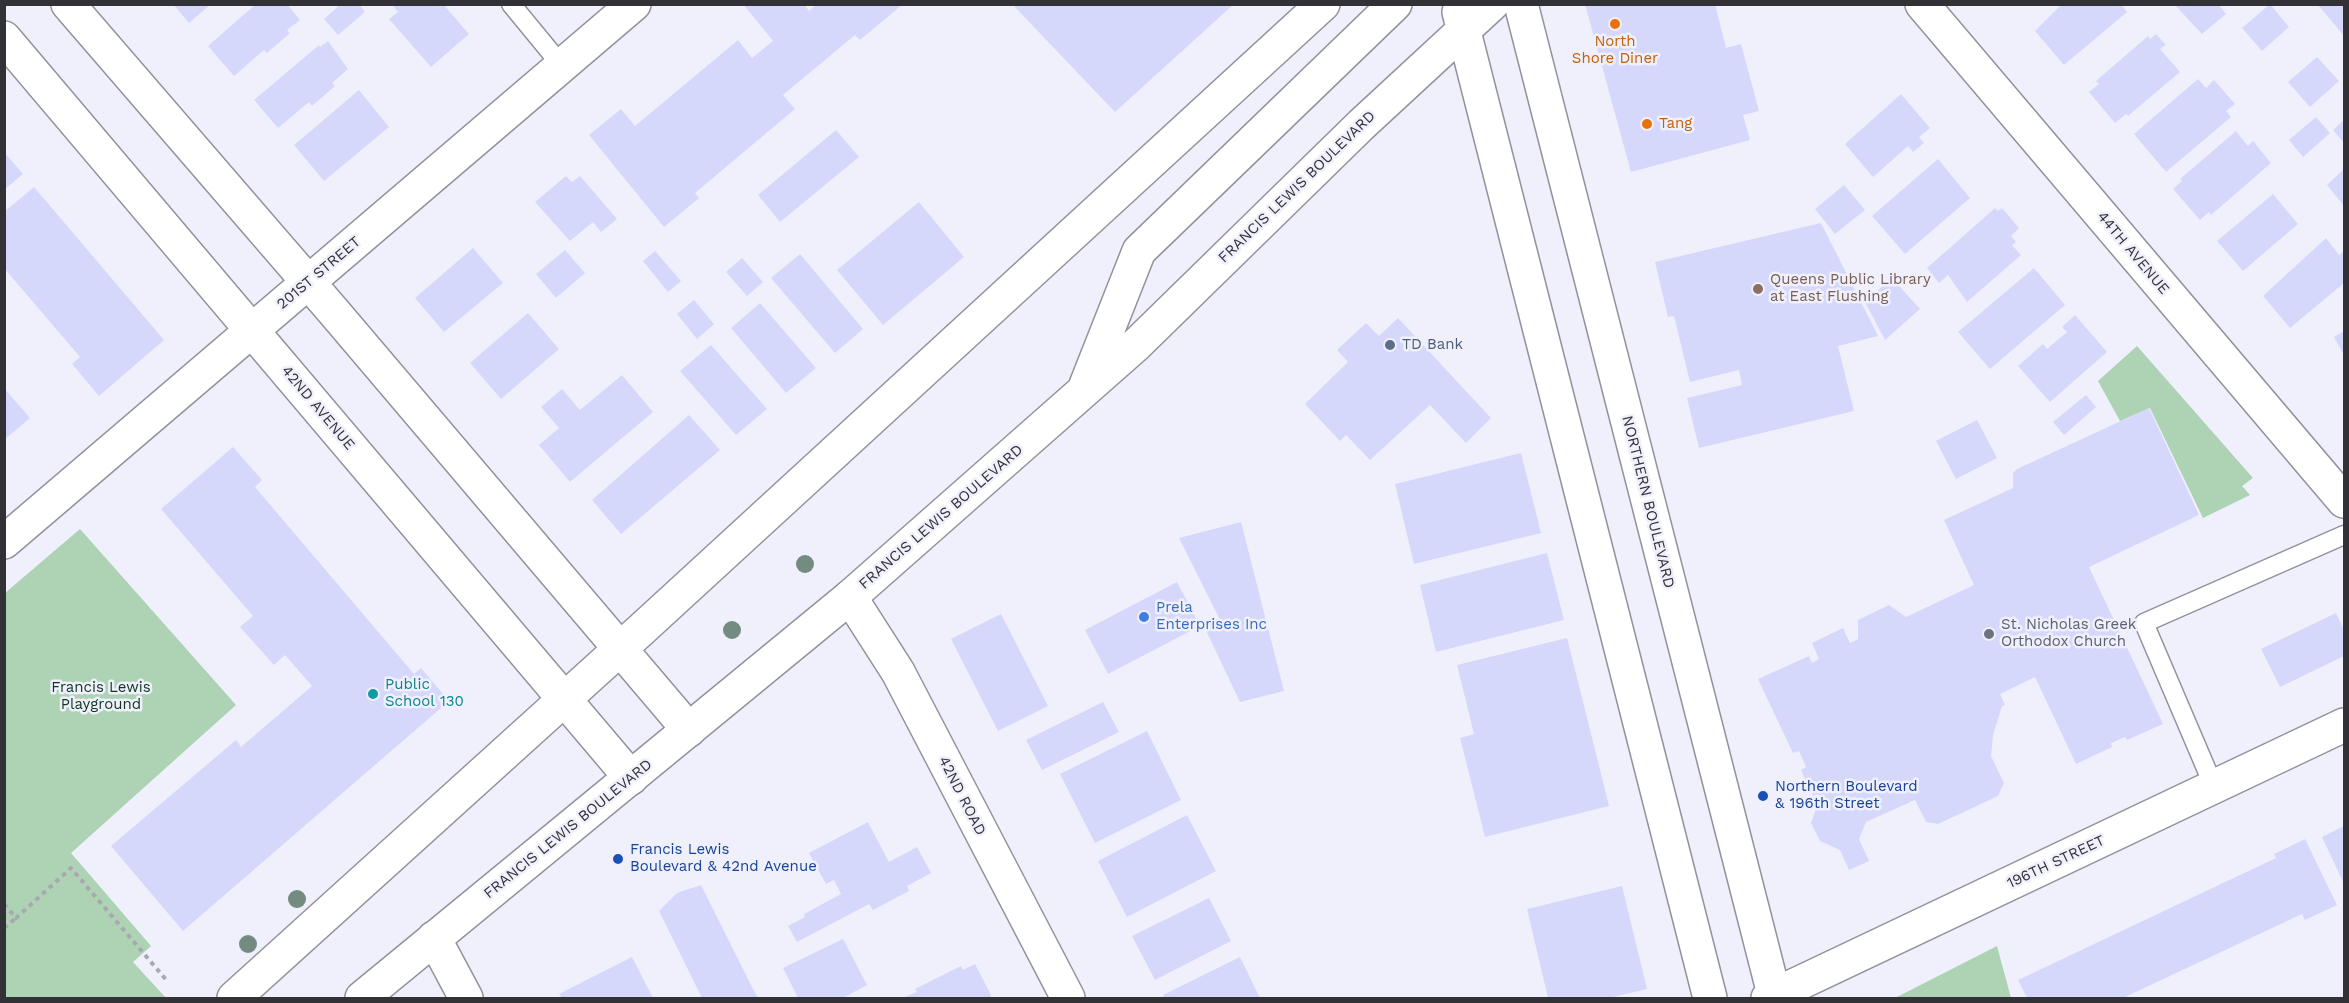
<!DOCTYPE html>
<html>
<head>
<meta charset="utf-8">
<style>
	body { margin:0 }
	#map { position:relative; width:2349px; height:1003px; overflow:hidden; background:#eff0fb; font-family:"Work Sans",sans-serif }
	canvas { display:block }
	.frame { position:absolute; inset:0; border:6px solid #323236; pointer-events:none }
</style>
</head>
<body>
<div id="map">
<canvas width="2349" height="1003"></canvas>
<div class="frame"></div>
</div>
<script>
const g = document.querySelector('canvas').getContext('2d');
g.lineJoin = 'round';
function paint(path, color) { g.fillStyle = color; g.fill(path, 'evenodd'); }
const shape = rows => new Path2D(rows.map(r => 'M' + r).join(''));
function strokePath(path, color, width, dash) { g.strokeStyle = color; g.lineWidth = width; g.lineCap = dash ? 'butt' : 'round'; g.setLineDash(dash || []); g.stroke(path); }
function write(font, color, halo, rows, align = 'center') {
  g.font = font + ' "Work Sans",sans-serif'; g.lineWidth = 5; g.setLineDash([]); g.textBaseline = 'middle'; g.strokeStyle = halo; g.fillStyle = color; for (const [text, x, y, turn = 0] of rows) {
    g.save(); g.translate(x, y); g.rotate((+turn || 0) * Math.PI / 180); g.textAlign = isNaN(turn) ? turn : align; if (halo) g.strokeText(text, 0, 0); g.fillText(text, 0, 0); g.restore();
  }
}
paint(shape([
	[2137,346,2253,478,2242,486,2250,495,2203,518,2150,408,2120,421,2098,381],
	[80,529,236,705,71,853,151,946,133,962,166,998,5,998,5,593],
	[1997,946,2011,998,1895,998]
]), '#add2b4');
paint(shape([
	[173,4,211,4,189,23],
	[256,4,287,4,300,20,287,30,290,33,267,53,264,50,234,76,208,46],
	[341,4,359,4,365,12,338,35,324,19],
	[392,4,443,4,469,34,431,67,389,19,398,12],
	[743,4,804,4,809,11,817,4,903,4,860,40,855,35,783,95,795,109,695,193,699,198,664,227,589,135,621,109,635,126,738,40,752,58,773,41],
	[1012,4,1234,4,1115,112],
	[1585,4,1715,4,1726,48,1741,44,1759,111,1743,115,1750,140,1631,172],
	[2062,4,2121,4,2127,12,2064,65,2035,31],
	[2174,4,2218,4,2226,14,2202,34],
	[2270,4,2289,27,2262,51,2242,28],
	[2317,4,2344,4,2344,36,2329,18],
	[2156,34,2166,45,2160,49,2180,72,2128,116,2126,114,2115,123,2089,92,2099,84,2096,81,2148,36,2150,39],
	[328,41,348,69,332,83,335,86,312,106,309,102,278,128,254,100,319,45,320,47],
	[2317,57,2339,81,2310,107,2288,82],
	[2198,79,2206,88,2214,80,2235,104,2226,111,2231,117,2166,172,2134,134],
	[359,90,389,127,324,181,294,145],
	[1901,94,1930,128,1919,137,1924,143,1913,152,1908,146,1873,177,1845,144],
	[2316,117,2330,133,2303,157,2289,140],
	[2344,120,2344,143,2333,130],
	[836,130,859,157,780,222,758,195],
	[2236,131,2248,146,2253,141,2271,163,2211,215,2209,212,2200,220,2173,189,2182,181,2180,179],
	[4,152,23,174,4,190],
	[1938,159,1970,198,1905,254,1872,216],
	[2344,169,2344,206,2327,185],
	[566,176,572,182,580,176,617,219,601,232,593,222,570,241,535,202],
	[1844,185,1865,210,1835,234,1815,209],
	[34,187,164,340,99,396,72,364,80,357,4,268,4,212],
	[2273,194,2298,224,2243,271,2217,241],
	[919,202,964,257,883,325,837,270],
	[1995,208,1998,211,2002,208,2019,228,2011,236,2016,242,2012,245,2021,255,1967,302,1948,275,1939,283,1927,268],
	[1821,223,1878,336,1838,346,1854,411,1699,448,1687,398,1742,385,1739,370,1690,382,1674,316,1668,317,1655,262],
	[2326,238,2339,255,2344,251,2344,283,2290,328,2263,296],
	[473,248,503,283,444,332,415,298],
	[565,250,585,273,556,298,536,274],
	[655,251,681,281,668,292,643,261],
	[800,254,863,329,835,353,771,278],
	[742,258,763,282,747,296,726,272],
	[2034,268,2065,305,1990,369,1958,332],
	[1892,278,1920,309,1885,340,1865,302],
	[694,300,714,324,697,339,677,314],
	[760,303,816,368,786,393,731,328],
	[528,313,559,349,501,399,470,363],
	[2075,315,2107,352,2050,402,2018,366,2043,344,2047,349,2067,332,2062,327],
	[1398,318,1491,418,1466,443,1430,405,1370,460,1346,435,1340,441,1305,404,1348,362,1337,350,1366,323,1379,336],
	[2344,331,2344,355,2334,337],
	[711,345,767,409,736,435,680,371],
	[622,375,653,412,570,482,539,445,559,428,541,407,562,389,580,410],
	[4,388,30,418,4,440],
	[2086,395,2096,407,2064,435,2053,422],
	[2149,408,2199,515,2089,567,2163,724,2127,740,2125,737,2111,743,2112,747,2076,764,2035,677,2000,694,2005,705,2002,706,1993,735,1991,756,2004,783,1998,796,1938,824,1926,822,1915,800,1866,822,1859,839,1869,861,1849,870,1840,850,1820,841,1811,823,1818,803,1821,801,1818,794,1813,796,1801,770,1806,767,1799,751,1793,753,1758,679,1809,656,1812,663,1819,659,1812,643,1843,628,1850,643,1858,639,1858,620,1889,605,1906,617,1974,585,1944,520,2013,488,2013,473,2017,469],
	[689,415,720,450,621,534,592,500],
	[1977,420,1997,458,1956,479,1936,441],
	[233,447,262,480,255,487,414,674,421,668,449,701,183,931,111,846,236,740,241,747,312,686,285,655,274,665,240,627,253,616,161,509],
	[1521,453,1541,533,1414,564,1395,484],
	[1241,522,1284,691,1240,702,1203,624,1220,620,1179,538],
	[1547,553,1564,620,1436,652,1420,585],
	[1177,582,1200,626,1108,674,1085,630],
	[2336,613,2344,630,2344,656,2280,687,2261,649],
	[1001,614,1048,706,998,731,951,639],
	[1567,638,1609,806,1485,837,1460,738,1474,734,1457,665],
	[1103,702,1119,732,1042,770,1026,740],
	[1147,731,1181,800,1095,843,1060,774],
	[1187,815,1216,871,1127,917,1098,861],
	[868,822,889,862,917,847,931,873,907,886,909,891,873,910,869,904,797,942,788,926,805,917,804,914,841,894,834,880,826,884,809,853],
	[2344,826,2344,884,2322,837],
	[2305,839,2337,905,2305,920,2302,914,2123,998,2027,998,2018,980,2276,858,2274,854],
	[701,885,753,989,758,998,702,998,659,911,677,893],
	[1622,886,1647,989,1609,998,1548,998,1527,909],
	[1209,898,1231,941,1155,980,1132,936],
	[843,939,867,985,843,998,798,998,783,968],
	[632,957,653,998,562,998,559,994],
	[1240,957,1260,998,1164,998,1163,995],
	[975,964,991,995,990,998,902,998,917,992,915,989,961,966,963,970]
]), '#d6d8fb');
const service = shape([
	[511,4,562,66],
	[2214,787,2144,623,2344,535]
]);
const minor = shape([
	[68,4,334,312,689,730],
	[1922,4,2344,501],
	[4,38,631,778],
	[4,542,634,4],
	[850,597,898,672,1068,998],
	[434,938,466,998],
	[1768,998,2344,725]
]);
const primary = shape([
	[1521,4,1775,998],
	[1459,12,1710,998],
	[1086,385,1139,251,1395,4],
	[234,998,642,629,1323,4],
	[362,998,850,597,1137,344,1361,125,1492,4]
]);
strokePath(service, '#91929c', 21);
strokePath(minor, '#91929c', 36);
strokePath(primary, '#91929c', 36);
strokePath(shape([
	[4,904,16,918,71,868,168,982],
	[4,928,16,918]
]), '#a7a8b0', 4, [4.5, 4.5]);
strokePath(service, '#fff', 18);
strokePath(minor, '#fff', 33);
strokePath(primary, '#fff', 33);
g.fillStyle = '#738b80';
for (const [x, y] of [
	[805,564],
	[732,630],
	[297,899],
	[248,944]
]) { g.beginPath(); g.arc(x, y, 9, 0, 2 * Math.PI); g.fill(); }
for (const [x, y, r, color] of [
	[1615,24,6,"#e8710a"],
	[1647,124,6,"#e8710a"],
	[1758,289,6,"#8d6e63"],
	[1390,345,6,"#5c6f8a"],
	[1144,617,6,"#3f7fe0"],
	[1989,634,6,"#6b7280"],
	[373,694,6,"#0f9aa8"],
	[1763,796,6,"#1a4fb4"],
	[618,859,6,"#1a4fb4"]
]) { const dot = new Path2D(); dot.arc(x, y, r, 0, 2 * Math.PI); g.fillStyle = color; g.fill(dot); strokePath(dot, '#eff0fb', 2); }
write('15px', '#c56008', '#eff0fb', [
	["North",1615,42],
	["Shore Diner",1615,59],
	["Tang",1659,124,"left"]
]);
write('15px', '#323236', '#eff0fb', [
	["FRANCIS LEWIS BOULEVARD",1297,187,-44],
	["44TH AVENUE",2133,253,50],
	["201ST STREET",319,273,-40],
	["42ND AVENUE",318,408,50],
	["NORTHERN BOULEVARD",1648,502,76],
	["FRANCIS LEWIS BOULEVARD",941,517,-41],
	["42ND ROAD",962,796,63],
	["FRANCIS LEWIS BOULEVARD",568,829,-39],
	["196TH STREET",2056,862,-25]
]);
write('15px', '#785e54', '#eff0fb', [
	["Queens Public Library",1770,280],
	["at East Flushing",1770,297]
], 'left');
write('15px', '#4e5e75', '#eff0fb', [
	["TD Bank",1402,345]
], 'left');
write('15px', '#366cbe', '#eff0fb', [
	["Prela",1156,608],
	["Enterprises Inc",1156,625]
], 'left');
write('15px', '#5b616d', '#eff0fb', [
	["St. Nicholas Greek",2001,625],
	["Orthodox Church",2001,642]
], 'left');
write('15px', '#0d838f', '#eff0fb', [
	["Public",385,685],
	["School 130",385,702]
], 'left');
write('15px', '#0d391b', '#eff0fb', [
	["Francis Lewis",101,688],
	["Playground",101,705]
]);
write('15px', '#164399', '#eff0fb', [
	["Northern Boulevard",1775,787],
	["& 196th Street",1775,804],
	["Francis Lewis",630,850],
	["Boulevard & 42nd Avenue",630,867]
], 'left');
</script>
</body>
</html>
